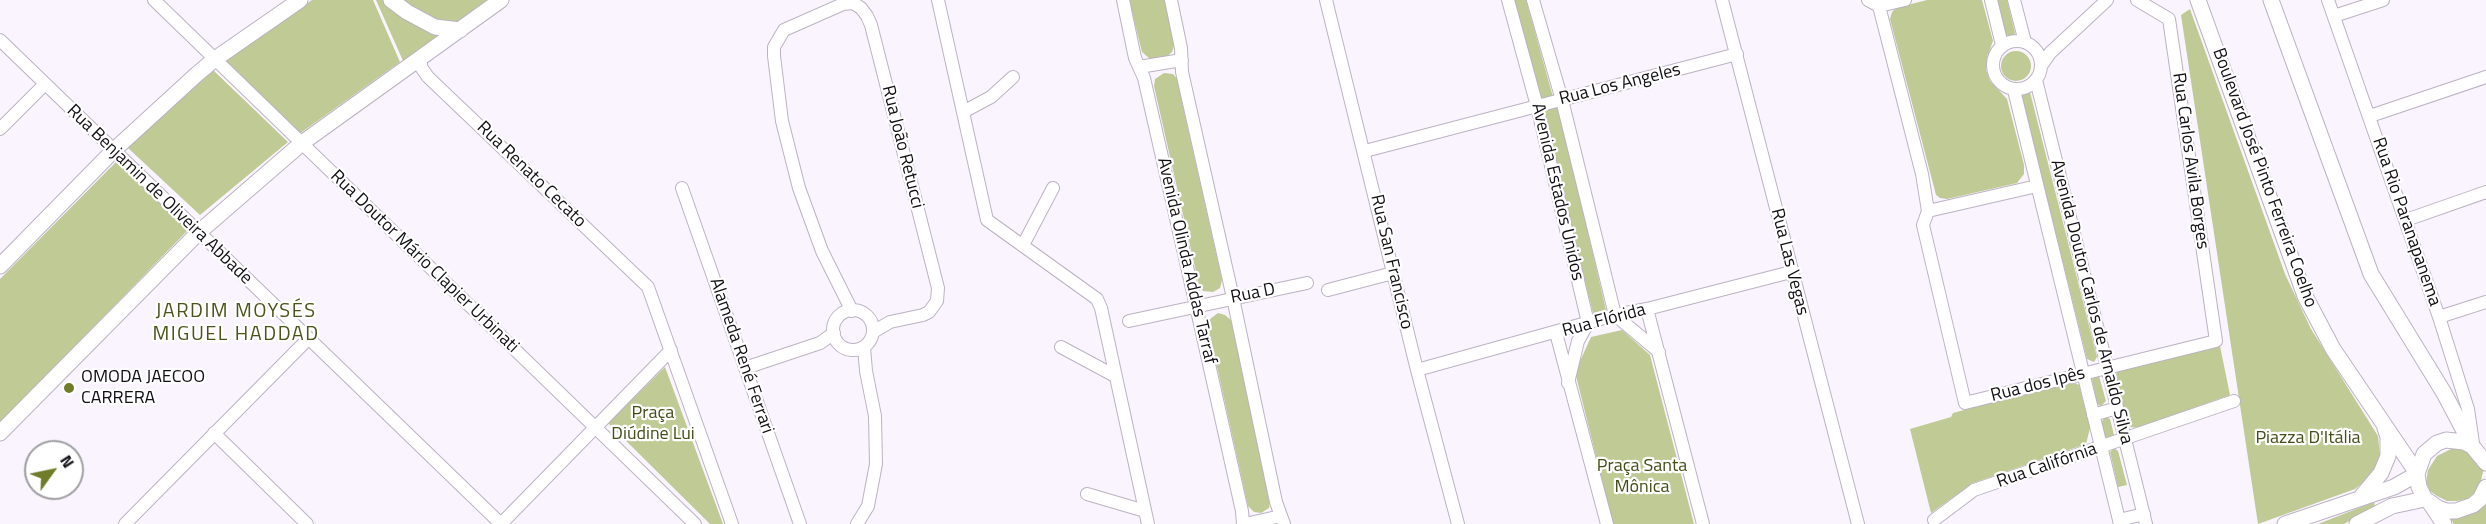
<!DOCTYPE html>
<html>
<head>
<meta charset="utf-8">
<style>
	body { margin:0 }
	#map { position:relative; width:2486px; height:524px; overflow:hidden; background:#faf4ff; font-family:"Titillium Web",sans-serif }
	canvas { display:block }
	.north { position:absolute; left:24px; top:440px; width:60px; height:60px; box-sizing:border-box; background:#fff; border:2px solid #a09fa1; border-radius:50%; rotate:57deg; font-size:16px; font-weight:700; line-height:24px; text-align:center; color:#110e14 }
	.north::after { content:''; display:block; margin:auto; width:21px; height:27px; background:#707c29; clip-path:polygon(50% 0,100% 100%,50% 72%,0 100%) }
</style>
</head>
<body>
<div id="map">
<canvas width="2486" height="524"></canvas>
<div class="north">N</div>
</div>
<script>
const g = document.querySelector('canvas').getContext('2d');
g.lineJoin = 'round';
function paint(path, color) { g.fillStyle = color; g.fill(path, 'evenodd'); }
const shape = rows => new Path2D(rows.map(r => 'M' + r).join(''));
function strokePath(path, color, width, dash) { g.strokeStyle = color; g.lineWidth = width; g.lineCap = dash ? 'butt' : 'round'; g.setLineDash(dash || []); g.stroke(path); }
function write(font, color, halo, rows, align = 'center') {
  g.font = font + ' "Titillium Web",sans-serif'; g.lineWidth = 4.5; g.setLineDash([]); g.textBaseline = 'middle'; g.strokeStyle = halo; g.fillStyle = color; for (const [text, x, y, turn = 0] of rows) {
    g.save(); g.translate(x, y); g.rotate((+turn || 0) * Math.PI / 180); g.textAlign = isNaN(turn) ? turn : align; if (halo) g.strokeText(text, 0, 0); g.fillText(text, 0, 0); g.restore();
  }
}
paint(shape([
	[312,0,373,0,400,62,299,134,221,61],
	[376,0,497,0,404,63],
	[1129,0,1166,0,1175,43,1172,52,1165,58,1150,59,1142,52],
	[1513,0,1526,0,1553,97,1540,102],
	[1927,0,1982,0,1993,41,1987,57,1986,70,1990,81,2007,99,2024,165,2024,174,2017,183,1947,199,1940,198,1936,195,1890,19,1892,12,1896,8],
	[1997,0,2007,0,2015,33,2013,37,2006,35],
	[2190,9,2285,274,2311,329,2378,436,2380,456,2373,474,2355,489,2258,524,2181,15],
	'2001 66a15 15 0 1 1 30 0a15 15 0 1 1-30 0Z',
	[213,70,288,142,200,215,128,148,181,95],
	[1164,73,1173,74,1179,81,1181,98,1222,280,1220,288,1213,292,1203,291,1199,285,1154,86,1155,79],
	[2025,90,2030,92,2097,357,2094,362,2087,359,2021,93],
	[1558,104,1606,310,1593,313,1541,108],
	[118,160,187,231,0,423,0,279],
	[1218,313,1225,315,1231,320,1270,499,1269,508,1261,513,1254,512,1248,506,1208,326,1210,319],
	[1622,330,1650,355,1694,524,1613,524,1575,372,1591,337],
	[2220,346,2230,395,2137,428,2131,427,2126,423,2115,377,2117,372],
	[665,367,723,524,710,524,608,423],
	[2099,376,2106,401,2101,406,2097,404,2092,379],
	[2071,381,2079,385,2090,428,2086,444,1973,483,1931,513,1910,429,1951,417,1953,413],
	[2105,417,2110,419,2114,435,2111,438,2105,437,2101,423],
	[2114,448,2118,451,2127,485,2118,487,2110,452],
	[2453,448,2467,451,2484,467,2480,485,2474,493,2467,499,2457,501,2447,501,2437,496,2430,491,2426,482,2428,470,2437,456],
	[2486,501,2486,524,2454,524,2448,515],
	[2374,502,2375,506,2344,524,2318,524]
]), '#bfca94');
const minor = shape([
	[154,0,695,524],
	[938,0,987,220,1097,299,1101,308,1148,524],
	[1123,0,1135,58,1144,78,1196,306,1242,511,1243,524],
	[1171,0,1181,48,1182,72,1233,298,1276,502,1284,524],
	[1326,0,1417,370,1458,524],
	[1508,0,1537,106,1588,323,1578,341,1568,383],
	[1533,0,1562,100,1615,315,1659,352],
	[1722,0,1858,524],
	[1868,0,1879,6,1922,174,1928,211,1923,225,1965,403,2216,341,2169,19,2137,0],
	[1991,0,2002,45],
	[2014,0,2025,42],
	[2328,0,2439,317,2468,409,2473,443],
	[1879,6,1905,0],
	[2334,16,2383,0],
	[0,40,501,524],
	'1993 65a24 24 0 1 1 48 0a24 24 0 1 1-48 0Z',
	[421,59,421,67,428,77,648,287,732,524],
	[2041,66,2050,53,2107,0],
	[1139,67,1182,60],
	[2036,80,2146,524],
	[2014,90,2120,524],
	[963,112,991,97,1013,77],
	[2370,116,2486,77],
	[0,129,45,84],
	[1365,151,1737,54],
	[682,188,800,524],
	[1928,211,2037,186],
	[2406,220,2486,192],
	[1023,245,1053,188],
	[1328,290,1393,273],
	[1647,309,1703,524],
	'833 330a20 20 0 1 1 40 0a20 20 0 1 1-40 0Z',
	[852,311,822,251,799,188,782,121,774,56,774,47,784,30,843,4,853,3,861,8,867,16,871,25,938,288,937,301,929,312,923,315,890,322,873,332],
	[2439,317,2486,302],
	[1129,321,1307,283],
	[1556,333,1607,524],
	[1061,347,1115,376],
	[745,368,820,343,834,333],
	[1417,370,1615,315,1647,309,1791,272],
	[2093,415,2117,408],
	[214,433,307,524],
	[1087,494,1145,511],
	[1934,520,1974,490,2234,401],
	[2119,520,2144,514],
	[125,524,309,338],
	[501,524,671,350],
	[857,524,868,506,876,464,875,416,866,371,864,347],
	[1245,524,1281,516]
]);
const major = shape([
	[391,0,407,12,435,27,460,30],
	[2198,0,2305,296,2333,349,2417,473],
	[2271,0,2371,274,2444,393,2472,446],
	[0,266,113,151,196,75,215,59,300,0],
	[0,433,198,233,302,143,501,0],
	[2486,463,2472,446,2464,442,2446,440,2437,443,2424,454,2417,474,2419,487,2425,499,2438,508,2447,511,2456,511,2473,505,2480,499,2486,487],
	[2361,497,2381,473,2388,456,2388,437,2385,428],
	[2430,503,2444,524],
	[2285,524,2394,487,2417,474],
	[2357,524,2392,506,2425,499]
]);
strokePath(minor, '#bcb2c3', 14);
strokePath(major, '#bcb2c3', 17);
strokePath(minor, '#fff', 12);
strokePath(major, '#fff', 15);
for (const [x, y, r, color] of [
	[69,388,6,"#707c29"]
]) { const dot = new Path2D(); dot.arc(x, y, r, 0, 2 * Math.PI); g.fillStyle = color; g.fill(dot); strokePath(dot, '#fff', 2); }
write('18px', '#110e14', '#fff', [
	["Rua Los Angeles",1620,85,-14],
	["Rua João Retucci",902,147,76],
	["Rua Carlos Avila Borges",2190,161,82],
	["Rua Renato Cecato",531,175,44],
	["Boulevard José Pinto Ferreira Coelho",2264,178,70],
	["Avenida Estados Unidos",1557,192,77],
	["Rua Benjamin de Oliveira Abbade",159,195,44],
	["Rua Rio Paranapanema",2406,222,71],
	["Avenida Olinda Addas Tarraf",1186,261,77],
	["Rua Doutor Mário Clapier Urbinati",424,262,44],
	["Rua San Francisco",1391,262,77],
	["Rua Las Vegas",1789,262,76],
	["Rua D",1253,294,-11],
	["Avenida Doutor Carlos de Arnaldo Silva",2091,302,76],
	["Rua Flórida",1604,321,-15],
	["Alameda René Ferrari",741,356,71],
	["Rua dos Ipês",2038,385,-14],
	["Rua Califórnia",2047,466,-19]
]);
write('18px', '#110e14', '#fff', [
	["OMODA JAECOO",81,378],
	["CARRERA",81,399]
], 'left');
write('18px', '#454d17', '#fff', [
	["Praça",653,414],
	["Diúdine Lui",653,435],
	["Piazza D'Itália",2308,439],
	["Praça Santa",1642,467],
	["Mônica",1642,488]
]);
g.letterSpacing = '1.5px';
write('20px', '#4b531a', '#fff', [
	["JARDIM MOYSÉS",236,312],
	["MIGUEL HADDAD",236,335]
]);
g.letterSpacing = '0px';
</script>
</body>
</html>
